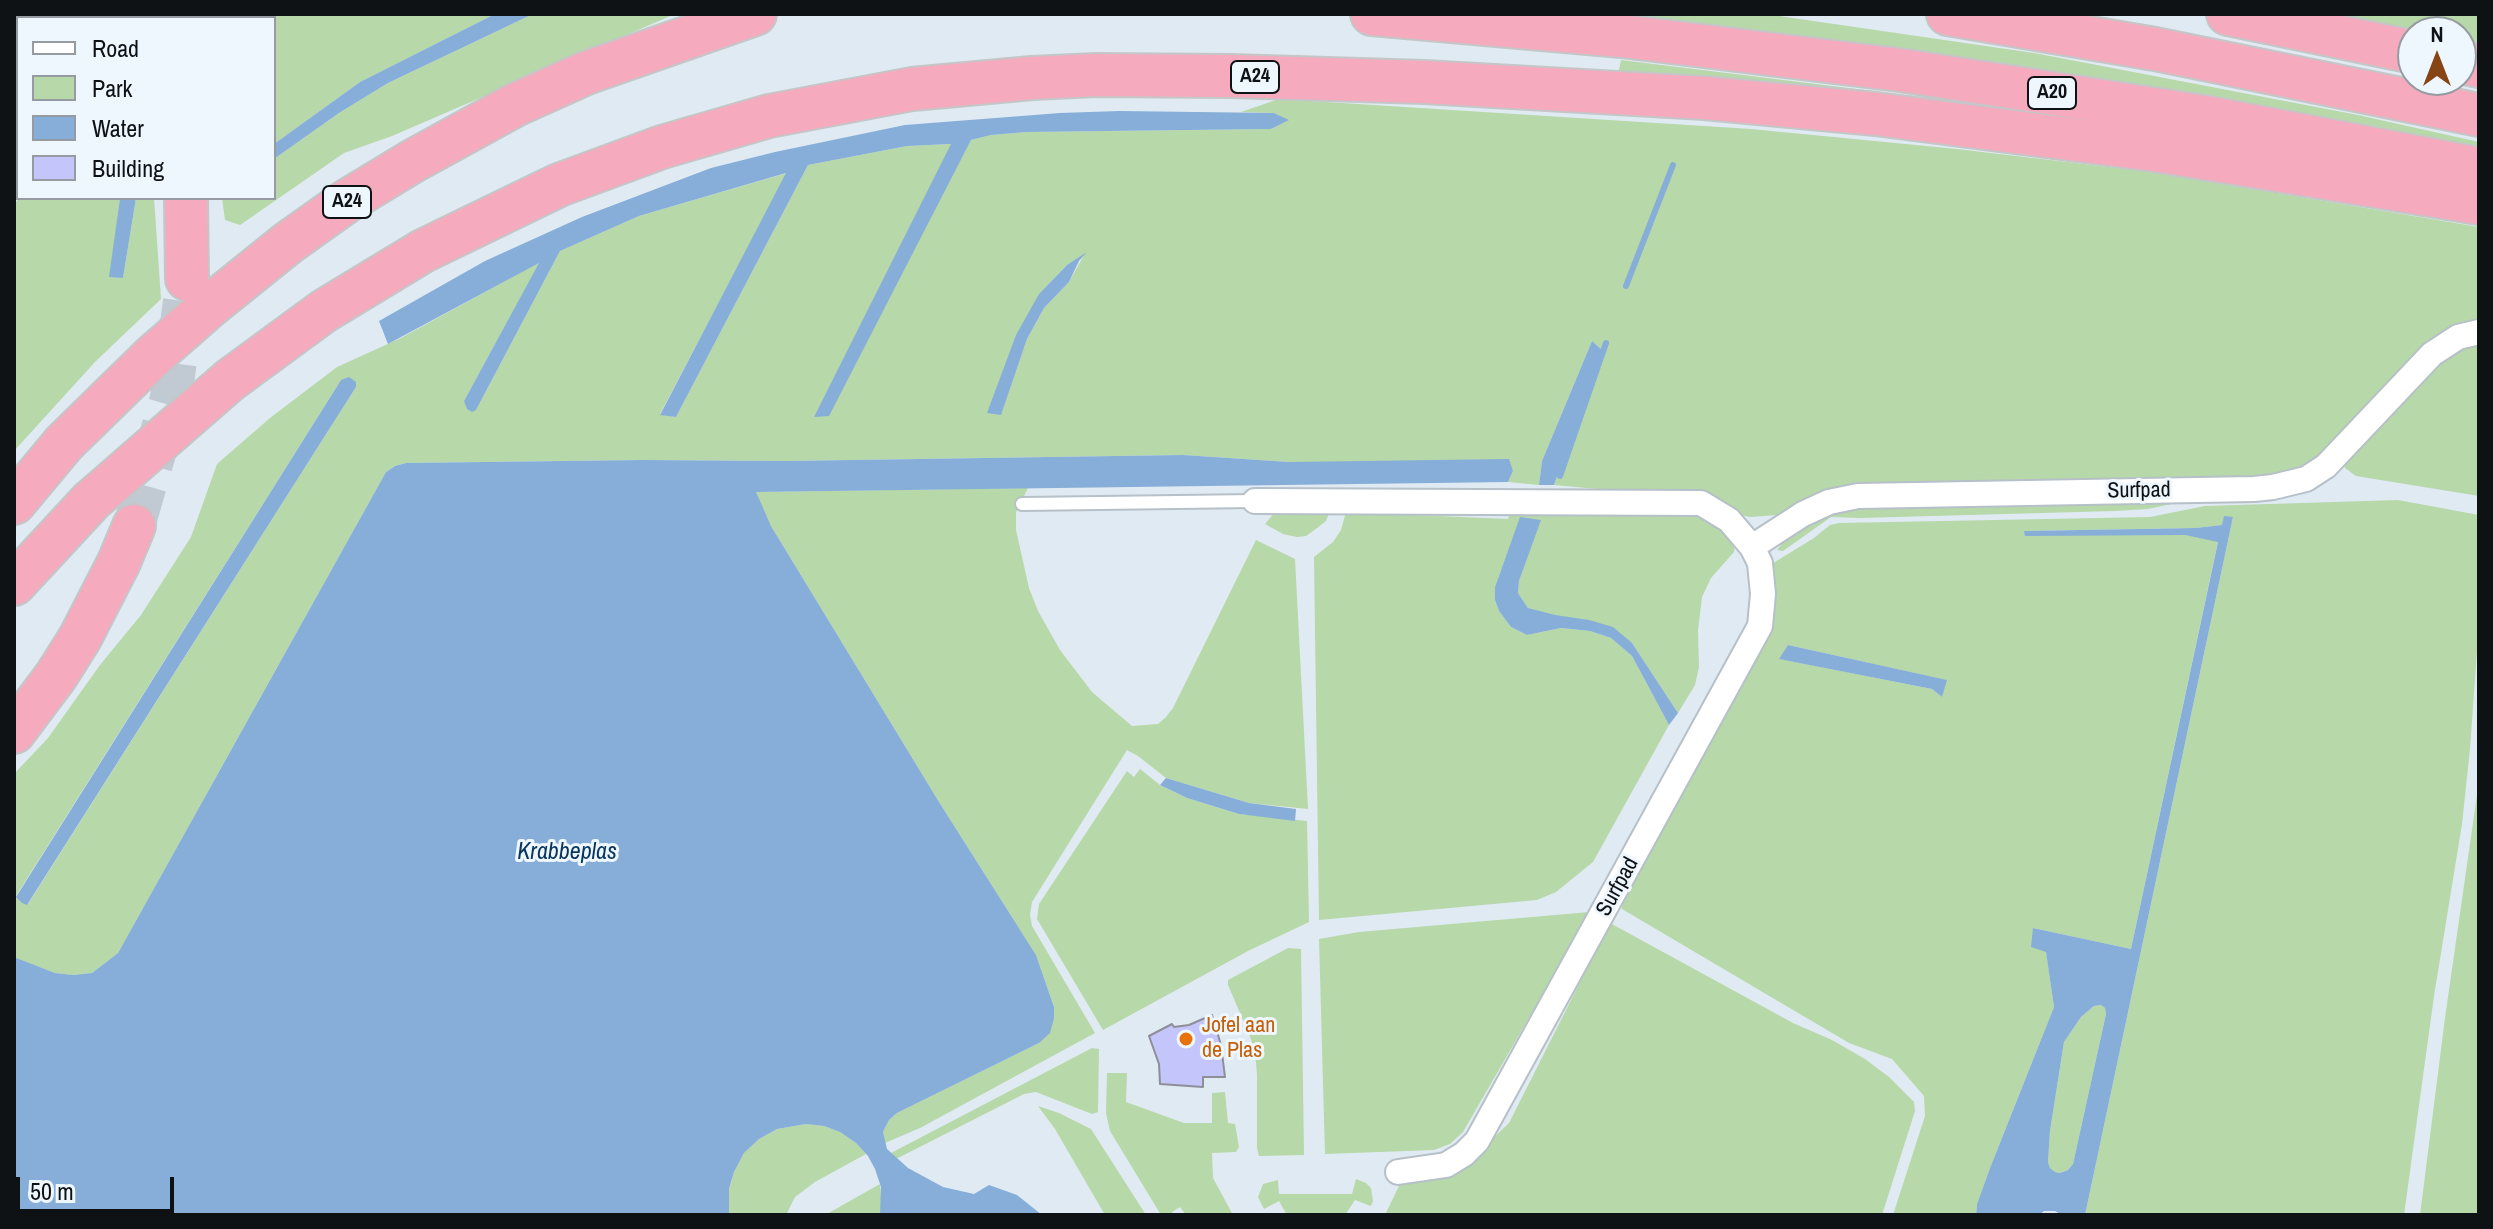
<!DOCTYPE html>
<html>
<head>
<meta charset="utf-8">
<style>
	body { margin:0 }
	#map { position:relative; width:2493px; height:1229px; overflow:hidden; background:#e0eaf3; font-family:"Archivo Narrow",sans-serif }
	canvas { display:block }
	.frame { position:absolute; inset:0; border:16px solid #0f1215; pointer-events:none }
	.legend { position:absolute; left:16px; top:16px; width:260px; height:184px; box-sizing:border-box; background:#eff7fe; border:2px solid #959ba1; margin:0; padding:10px 14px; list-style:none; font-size:24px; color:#0f1215 }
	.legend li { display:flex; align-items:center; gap:16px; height:40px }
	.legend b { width:40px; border:2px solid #959ba1 }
	.north { position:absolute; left:2397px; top:16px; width:80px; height:80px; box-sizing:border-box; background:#eff7fe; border:2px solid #959ba1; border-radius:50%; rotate:0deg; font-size:22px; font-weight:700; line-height:32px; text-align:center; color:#0f1215 }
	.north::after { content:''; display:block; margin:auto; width:28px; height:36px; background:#874514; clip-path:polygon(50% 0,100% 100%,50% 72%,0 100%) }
	.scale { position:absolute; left:16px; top:1177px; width:158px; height:36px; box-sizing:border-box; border:4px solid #0f1215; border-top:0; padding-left:10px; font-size:24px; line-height:28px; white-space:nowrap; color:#0f1215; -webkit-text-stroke:6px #eff7fe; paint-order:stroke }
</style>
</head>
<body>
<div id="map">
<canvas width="2493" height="1229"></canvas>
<div class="frame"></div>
<ul class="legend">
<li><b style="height:10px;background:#fff"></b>Road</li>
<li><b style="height:22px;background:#b7d8a8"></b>Park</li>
<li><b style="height:22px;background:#86aed8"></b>Water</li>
<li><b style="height:22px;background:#c3c5fb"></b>Building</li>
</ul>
<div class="north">N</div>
<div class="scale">50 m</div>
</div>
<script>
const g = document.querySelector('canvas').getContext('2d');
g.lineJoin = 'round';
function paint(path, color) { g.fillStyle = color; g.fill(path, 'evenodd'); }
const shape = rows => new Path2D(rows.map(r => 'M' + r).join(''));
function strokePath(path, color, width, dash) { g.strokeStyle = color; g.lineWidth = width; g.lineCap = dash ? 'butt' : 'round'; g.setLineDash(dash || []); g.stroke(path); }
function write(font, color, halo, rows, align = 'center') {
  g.font = font + ' "Archivo Narrow",sans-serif'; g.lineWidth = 6; g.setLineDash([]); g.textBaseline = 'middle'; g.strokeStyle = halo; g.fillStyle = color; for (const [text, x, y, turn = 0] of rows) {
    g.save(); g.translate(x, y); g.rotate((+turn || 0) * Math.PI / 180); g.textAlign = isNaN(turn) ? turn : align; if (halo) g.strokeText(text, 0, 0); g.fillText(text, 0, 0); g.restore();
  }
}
paint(shape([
	[14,14,96,14,97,18,18,18,18,170,14,176],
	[214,14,495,14,360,82,274,144,274,18,216,18],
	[533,14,675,14,392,136,344,153,240,225,225,220,222,198,274,198,274,159,339,113,388,83],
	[1624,14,1765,14,2034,53,2358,115,2479,142,2479,154,1625,19],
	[2321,14,2479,14,2479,47,2461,43,2461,32,2413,32],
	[1621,60,1914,96,2193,139,1617,80],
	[1279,99,1751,129,1957,149,2151,172,2479,227,2479,322,2432,342,2308,465,2293,472,2247,480,1836,489,1808,497,1778,515,1751,517,1739,515,1700,491,1630,492,1554,485,1602,350,1592,341,1542,461,1539,485,1508,482,1513,471,1289,462,1183,455,786,461,641,460,406,463,395,466,386,472,118,953,92,973,73,975,55,973,14,957,14,774,48,738,100,665,141,615,191,537,217,464,270,418,337,367,401,338,540,262,464,401,476,410,560,251,639,216,787,173,660,414,676,417,808,165,907,146,952,144,815,417,971,140,991,135,1027,132,1271,129,1288,120,1274,113,1241,112],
	[1084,255,1069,282,1044,308,1027,339,1001,414,1039,294,1067,265],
	[341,380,356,387,28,904,22,903,16,896],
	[19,198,120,198,110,276,123,278,136,198,154,198,161,299,95,362,14,451,14,205],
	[2479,341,2479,496,2356,476,2345,468,2343,463,2438,361,2460,346],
	[1028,488,1016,512,1016,530,1029,588,1038,611,1060,650,1092,692,1132,726,1158,724,1166,717,1173,708,1256,540,1295,559,1308,809,1249,803,1166,778,1138,756,1127,750,1032,902,1030,915,1032,926,1095,1033,920,1128,885,1143,883,1132,889,1120,897,1113,1039,1043,1054,1007,1036,955,939,802,771,526,756,497,756,492],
	[2398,500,2479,515,2479,623,2470,749,2462,824,2434,996,2404,1215,2085,1215,2233,517,2222,525,2196,528,2024,531,2185,535,2218,541,2131,949,2033,928,2046,951,2054,1007,1990,1168,1977,1204,1976,1215,1893,1215,1925,1116,1924,1096,1892,1059,1849,1043,1622,909,1621,901,1766,637,1770,565,1814,538,1830,525,1839,523,2150,517,2205,506],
	[1788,645,1946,680,1942,697,1932,689,1780,659],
	[2185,501,2148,509,2115,511,1860,518,1831,517,1783,551,1777,550,1787,537,1818,517,1854,507],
	[1682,507,1716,519,1735,543,1734,552,1711,578,1702,597,1698,630,1699,667,1695,685,1678,713,1632,643,1528,608,1518,593,1519,581,1540,520,1520,518,1495,587,1495,600,1499,611,1511,627,1527,635,1561,628,1590,631,1611,638,1632,656,1669,725,1593,862,1556,892,1537,900,1319,920,1314,557,1333,542,1341,530,1346,512,1508,519,1511,508],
	[1276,511,1330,511,1326,521,1317,528,1306,536,1297,537,1283,534,1265,524],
	[1140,769,1160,785,1187,798,1239,814,1307,821,1309,922,1248,951,1103,1030,1037,919,1038,911,1039,904,1127,771,1134,777],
	[2479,781,2479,1215,2420,1215,2445,1018],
	[1590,912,1463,1132,1450,1144,1434,1150,1325,1154,1319,939,1359,932],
	[1610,923,1793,1023,1832,1040,1865,1059,1889,1077,1914,1102,1915,1111,1882,1215,1385,1215,1399,1186,1485,1146,1509,1123],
	[1288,948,1301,949,1304,1155,1259,1156,1257,1148,1257,1075,1255,1051,1249,1034,1228,985,1228,980],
	[2101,1005,2105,1008,2106,1014,2073,1164,2068,1170,2060,1173,2055,1172,2050,1168,2048,1162,2050,1131,2064,1042,2081,1017,2094,1006],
	[1092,1048,1099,1049,1098,1112,1092,1114,1036,1092,1024,1094,896,1159,891,1153],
	[1107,1073,1127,1073,1126,1102,1184,1123,1212,1123,1212,1093,1225,1092,1228,1123,1235,1124,1239,1147,1236,1152,1212,1153,1213,1178,1233,1215,1186,1215,1180,1207,1172,1212,1174,1215,1161,1215,1110,1131,1106,1113],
	[1038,1106,1059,1113,1091,1129,1146,1215,1105,1215,1055,1129],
	[806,1124,824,1126,840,1132,856,1143,866,1154,815,1182,795,1197,786,1215,729,1215,729,1190,734,1172,744,1153,759,1139,777,1129],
	[1356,1179,1366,1183,1371,1188,1373,1201,1371,1206,1355,1200,1345,1215,1287,1215,1279,1201,1264,1209,1258,1197,1263,1184,1278,1180,1279,1194,1352,1194],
	[880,1184,882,1206,880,1215,825,1215]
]), '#b7d8a8');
paint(shape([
	[495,14,533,14,388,83,339,113,274,159,274,144,360,82],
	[1119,111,1274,113,1289,120,1271,129,1027,132,991,135,971,140,829,416,814,417,951,144,907,146,808,165,676,417,660,415,786,173,639,216,560,251,476,410,472,412,467,409,464,401,539,263,388,344,379,321,485,261,582,217,711,168,775,152,905,125,1060,113],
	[120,198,136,198,123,278,109,277],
	[1087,252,1079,261,1069,282,1044,308,1027,339,1001,415,987,413,1016,335,1039,294,1067,265],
	[1592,341,1602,350,1554,485,1539,485,1542,461],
	[349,377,356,382,356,387,27,905,22,903,16,897,341,380],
	[1183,455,1289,462,1509,459,1513,471,1508,482,756,492,771,526,939,802,1036,955,1054,1007,1054,1018,1050,1033,1039,1043,897,1113,889,1120,883,1132,887,1149,908,1168,943,1187,974,1194,989,1185,1017,1195,1042,1215,880,1215,881,1187,875,1169,868,1156,856,1143,840,1132,824,1126,806,1124,777,1129,759,1139,744,1153,734,1172,729,1189,729,1215,14,1215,14,957,55,973,73,975,92,973,118,953,386,472,395,466,406,463,641,460,786,461],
	[2224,516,2233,517,2085,1215,2062,1215,2055,1211,2044,1211,2039,1215,1976,1215,1977,1204,1990,1168,2054,1007,2046,952,2031,947,2033,928,2131,949,2218,542,2185,535,2025,536,2024,531,2196,528,2222,525],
	[2101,1005,2105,1008,2106,1014,2073,1164,2068,1170,2060,1173,2055,1172,2050,1168,2048,1162,2050,1131,2064,1042,2081,1017,2094,1006],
	[1520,517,1541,520,1519,581,1518,593,1528,608,1555,615,1589,620,1613,627,1632,643,1678,713,1669,725,1632,656,1611,638,1590,631,1561,628,1527,635,1511,627,1499,611,1495,600,1495,587],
	[1788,645,1947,680,1942,697,1932,689,1779,659],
	[1166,778,1249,803,1296,809,1295,821,1239,814,1187,798,1160,785]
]), '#86aed8');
strokePath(shape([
	[1626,286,1673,165],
	[1560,476,1606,343]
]), '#86aed8', 6);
const building = shape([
	[1212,1015,1221,1045,1225,1077,1203,1077,1203,1087,1160,1084,1159,1064,1149,1036,1172,1024,1174,1027,1189,1025,1212,1015]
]);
paint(building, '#c3c5fb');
strokePath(building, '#8e8e99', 2);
strokePath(shape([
	[134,526,171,398,187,279]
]), '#c1cad2', 42, [42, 21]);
const lane = shape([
	[1022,504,1255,501]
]);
const street = shape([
	[1255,501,1701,503,1729,520,1752,547,1760,563,1763,594,1760,626,1477,1141,1464,1154,1446,1165,1398,1172],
	[1752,547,1803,514,1829,502,1858,496,2254,489,2273,487,2306,479,2326,466,2432,354,2458,337,2479,332]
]);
const highway = shape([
	[151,14,152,18],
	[1372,14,1622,36,1900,70,2205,117,2479,169],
	[1948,14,2155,49,2479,115],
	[2228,14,2413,52],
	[2461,62,2479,66],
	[186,198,187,279],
	[14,503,64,443,154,355,211,305,288,243,347,201,413,161,515,105,586,73,755,14],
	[14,584,91,501,230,380,324,311,423,251,559,185,662,147,769,116,912,89,1032,78,1096,75,1231,76,1424,82,1705,98,1876,114,2154,150,2479,203],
	[14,732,56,676,80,638,119,562,134,526]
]);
strokePath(lane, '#b6c0c8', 16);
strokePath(street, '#b6c0c8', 28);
strokePath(highway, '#c5c6c7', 46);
strokePath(lane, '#fff', 12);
strokePath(street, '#fff', 24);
strokePath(highway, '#f5aabd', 42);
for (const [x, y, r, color] of [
	[1186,1039,8,"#e8710a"]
]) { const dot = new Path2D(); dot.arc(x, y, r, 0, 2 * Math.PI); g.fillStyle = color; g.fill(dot); strokePath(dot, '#eff7fe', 3); }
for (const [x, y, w] of [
	[1255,77,48],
	[2052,93,48],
	[347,202,48]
]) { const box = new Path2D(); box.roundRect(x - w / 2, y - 16, w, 32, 6); g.fillStyle = '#eff7fe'; g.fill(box); strokePath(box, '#0f1215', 2); }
write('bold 20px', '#0f1215', null, [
	["A24",1255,77],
	["A20",2052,93],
	["A24",347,202]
]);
write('22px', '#0f1215', '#eff7fe', [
	["Surfpad",2139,491,-1],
	["Surfpad",1618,887,-61]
]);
write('22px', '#c56008', '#eff7fe', [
	["Jofel aan",1202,1026],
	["de Plas",1202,1051]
], 'left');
write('italic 24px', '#09365d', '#eff7fe', [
	["Krabbeplas",567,853]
]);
</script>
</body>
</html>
